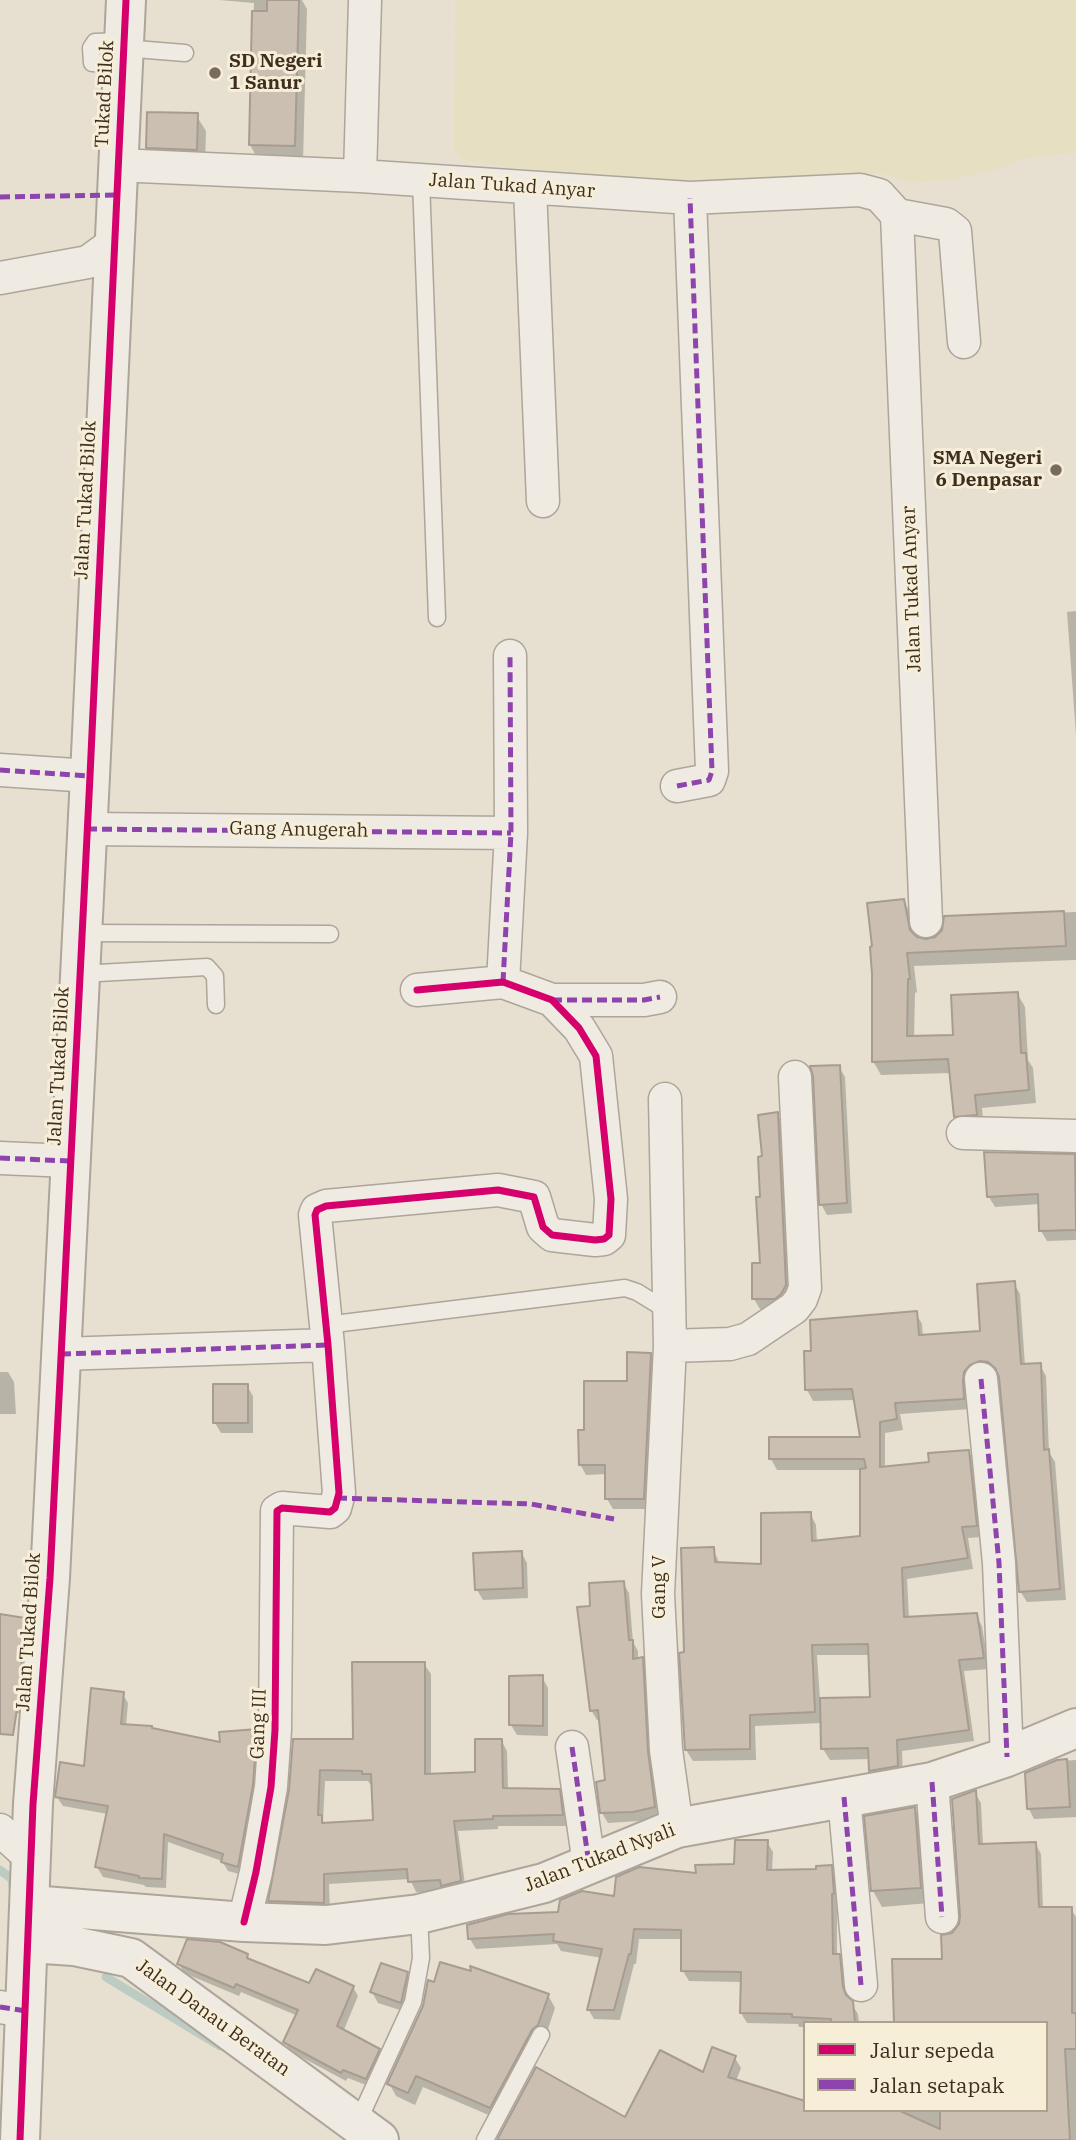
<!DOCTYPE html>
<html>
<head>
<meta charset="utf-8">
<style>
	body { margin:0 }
	#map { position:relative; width:1076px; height:2140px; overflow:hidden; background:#e7e0d1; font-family:"IBM Plex Serif",serif }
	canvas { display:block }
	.legend { position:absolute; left:803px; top:2021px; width:245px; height:91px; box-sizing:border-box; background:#f7eed8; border:2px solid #ada18e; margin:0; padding:9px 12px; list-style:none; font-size:21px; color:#3d2e20 }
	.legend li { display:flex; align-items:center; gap:14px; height:35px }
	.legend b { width:35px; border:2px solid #ada18e }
</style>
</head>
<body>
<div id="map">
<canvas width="1076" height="2140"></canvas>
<ul class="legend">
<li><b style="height:9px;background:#d6006c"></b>Jalur sepeda</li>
<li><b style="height:9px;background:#8e44ad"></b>Jalan setapak</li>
</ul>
</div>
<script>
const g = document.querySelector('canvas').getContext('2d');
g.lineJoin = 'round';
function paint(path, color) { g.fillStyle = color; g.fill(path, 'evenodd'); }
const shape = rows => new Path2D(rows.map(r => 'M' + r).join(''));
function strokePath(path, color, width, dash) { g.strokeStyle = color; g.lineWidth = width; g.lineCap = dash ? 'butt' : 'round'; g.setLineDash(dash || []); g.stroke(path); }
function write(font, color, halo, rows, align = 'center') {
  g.font = font + ' "IBM Plex Serif",serif'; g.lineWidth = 6; g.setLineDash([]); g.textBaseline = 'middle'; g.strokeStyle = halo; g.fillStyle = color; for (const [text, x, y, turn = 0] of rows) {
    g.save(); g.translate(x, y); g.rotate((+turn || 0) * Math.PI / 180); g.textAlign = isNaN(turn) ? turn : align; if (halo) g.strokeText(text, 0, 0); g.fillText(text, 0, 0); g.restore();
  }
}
paint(shape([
	[455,0,1076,0,1076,152,1022,159,999,169,949,180,909,183,884,174,871,173,771,187,561,175,462,160,454,148]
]), '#e6dfc2');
paint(shape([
	[219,0,302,0,307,9,303,162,259,161,250,145,254,3],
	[196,115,206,131,205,165,157,163,148,147],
	[1076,611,1076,735,1067,612],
	[903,900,911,914,916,938,926,941,936,938,944,931,946,917,1076,912,1076,960,914,966,917,992,915,993,914,1038,955,1036,1017,993,1025,1007,1028,1060,1033,1068,1036,1103,982,1108,984,1129,964,1130,956,1116,951,1073,881,1075,873,1061],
	[839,1067,845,1077,852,1213,827,1215,821,1204],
	[777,1114,783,1124,791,1296,781,1309,760,1309,754,1299,762,1265,762,1199],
	[1074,1156,1076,1240,1047,1241,1041,1231,1040,1204,995,1207,989,1197],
	[1014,1283,1020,1294,1025,1365,1040,1365,1046,1376,1049,1452,1055,1462,1066,1600,1027,1602,1020,1591,1001,1377,997,1373,987,1371,970,1409,900,1414,903,1430,885,1433,885,1468,931,1463,969,1452,975,1463,982,1537,968,1538,973,1569,907,1579,909,1618,976,1615,982,1626,989,1669,964,1671,974,1741,902,1751,903,1777,877,1782,871,1771,871,1759,830,1760,823,1749,822,1723,755,1726,756,1760,693,1761,686,1750,685,1654,713,1549,720,1564,762,1566,810,1513,816,1525,817,1543,862,1538,862,1470,777,1470,771,1459,862,1438,855,1400,813,1401,807,1390,813,1352,916,1313,922,1324,923,1336,982,1333],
	[817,1655,870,1655,872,1699,820,1700],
	[650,1354,656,1365,649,1509,613,1509,607,1499,607,1474,586,1475,580,1464,628,1383],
	[0,1372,8,1372,14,1382,16,1414,0,1414],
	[247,1386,253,1396,253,1433,221,1433,215,1423],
	[521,1552,527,1563,528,1598,483,1600,477,1590],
	[623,1583,629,1593,633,1642,638,1651,638,1660,642,1659,648,1669,660,1816,639,1821,608,1823,602,1813,607,1781,601,1720,597,1720,591,1710,592,1608],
	[0,1616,24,1619,30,1630,23,1714,0,1710],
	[424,1664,431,1674,431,1775,477,1773,501,1740,507,1751,508,1790,559,1791,565,1802,568,1826,498,1826,498,1829,458,1831,466,1892,416,1892,410,1879,329,1884,330,1913,276,1911,270,1901,291,1790,354,1741],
	[325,1781,368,1781,370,1784,373,1784,375,1822,326,1825,323,1821],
	[542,1677,548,1688,548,1736,517,1735,511,1725],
	[122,1693,128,1703,126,1726,221,1744,256,1731,261,1740,257,1795,243,1875,228,1871,222,1861,168,1842,166,1888,146,1887,144,1885,103,1877,97,1867,108,1814,63,1806,57,1797,85,1768],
	[1076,1760,1076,1817,1034,1819,1029,1809,1058,1761],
	[975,1793,981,1803,983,1845,1035,1843,1041,1854,1043,1909,1071,1909,1076,1917,1076,2140,499,2140,626,2119,735,2058,741,2068,736,2081,801,2102,805,2094,805,2110,1046,2110,1046,2023,943,1961,954,1933,960,1926],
	[915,1809,924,1825,929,1903,882,1907,873,1891],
	[767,1842,773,1852,772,1872,818,1871,831,1867,837,1877,839,1904,837,1904,837,1956,845,1966,848,1999,858,2014,859,2023,805,2023,805,2027,799,2027,798,2024,747,2023,741,2013,742,1982,689,1981,683,1971,683,1939,639,1939,636,1964,634,1964,620,2020,594,2019,588,2009,602,1958,561,1951,557,1944,476,1949,470,1939,736,1866],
	[247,1955,250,1961,310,1986,353,1987,358,1996,343,2032,379,2050,384,2059,371,2087,348,2078,346,2081,290,2051,285,2042,298,2016,241,1992,239,1996,184,1973,179,1963],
	[407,1974,413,1984,406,2012,378,2003,372,1992],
	[473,1974,548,1995,555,2008,545,2038,498,2119,423,2087,415,2105,396,2096,389,2083,435,1984]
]), '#0003');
strokePath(shape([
	[0,1870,12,1879,13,1887],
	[106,1977,220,2046]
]), '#bcccc2', 9);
const building = shape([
	[267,0,299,0,295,146,249,145,252,11,267,11,267,0],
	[147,112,198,113,197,150,146,148,147,112],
	[904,899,910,930,917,937,926,939,935,937,942,930,944,916,1064,911,1066,946,907,953,910,979,908,979,907,1036,953,1035,951,995,1018,992,1021,1053,1026,1053,1029,1090,975,1095,977,1115,954,1117,948,1059,872,1062,872,974,870,947,872,946,867,903,904,899],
	[840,1065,847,1203,819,1205,813,1076,810,1066,840,1065],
	[778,1112,786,1285,781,1294,775,1299,752,1299,752,1263,760,1263,756,1197,760,1197,758,1157,762,1156,758,1115,778,1112],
	[984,1152,1075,1154,1076,1230,1039,1231,1038,1194,987,1197,984,1152],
	[1015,1281,1021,1364,1041,1363,1044,1450,1049,1449,1060,1589,1019,1592,999,1377,995,1368,988,1362,980,1361,970,1365,964,1372,963,1380,964,1399,895,1403,897,1419,880,1422,880,1467,929,1462,928,1453,969,1450,977,1526,962,1527,968,1558,902,1568,904,1617,977,1613,984,1658,959,1660,969,1730,897,1740,898,1766,869,1771,868,1748,821,1749,820,1698,870,1697,868,1644,812,1645,815,1712,750,1715,750,1749,685,1750,679,1653,684,1652,681,1548,714,1547,715,1562,761,1564,761,1513,811,1512,812,1541,860,1536,860,1469,866,1468,864,1459,769,1459,769,1437,860,1437,852,1389,805,1390,804,1351,811,1351,810,1320,917,1311,919,1335,980,1331,977,1284,1015,1281],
	[627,1352,651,1353,644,1499,605,1499,605,1465,579,1465,578,1430,584,1430,584,1381,627,1381,627,1352],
	[213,1384,248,1384,248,1423,213,1423,213,1384],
	[522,1551,523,1588,475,1590,473,1553,522,1551],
	[624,1581,629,1640,633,1640,633,1659,643,1657,648,1751,655,1807,633,1812,600,1813,596,1782,605,1780,598,1710,590,1711,577,1607,590,1606,589,1583,624,1581],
	[0,1614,25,1618,19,1696,13,1735,0,1734,0,1614],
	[352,1662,425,1662,425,1774,475,1772,475,1739,502,1739,503,1788,560,1789,563,1815,493,1816,493,1819,454,1821,461,1881,441,1886,440,1880,408,1882,407,1869,324,1874,324,1903,268,1901,289,1790,293,1739,353,1739,352,1662],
	[320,1770,362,1771,362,1774,371,1774,373,1820,322,1823,322,1815,318,1815,320,1770],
	[543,1675,543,1726,509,1725,509,1676,543,1675],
	[91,1688,124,1692,121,1724,152,1726,152,1728,220,1742,219,1732,257,1729,253,1785,238,1867,221,1862,223,1854,164,1834,162,1879,139,1878,139,1876,95,1867,108,1806,55,1797,60,1762,84,1766,91,1688],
	[1067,1759,1070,1807,1027,1809,1025,1773,1057,1760,1067,1759],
	[976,1790,979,1844,1036,1842,1039,1907,1072,1907,1072,2013,1076,2013,1076,2049,1065,2049,1070,2140,497,2140,536,2067,625,2117,660,2050,703,2072,712,2047,736,2056,728,2077,805,2101,805,2110,898,2110,940,2129,940,2110,1046,2110,1046,2023,894,2023,892,1959,942,1959,941,1935,952,1933,959,1924,960,1916,952,1799,976,1790],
	[915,1807,921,1888,871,1891,864,1816,915,1807],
	[735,1840,768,1840,767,1870,816,1869,816,1866,832,1865,834,1894,832,1894,833,1954,840,1954,843,1987,846,1995,853,2001,855,2023,831,2023,831,2019,792,2017,792,2014,740,2013,741,1972,681,1971,681,1930,634,1929,631,1954,629,1954,614,2010,587,2010,602,1949,553,1941,554,1934,468,1939,467,1925,508,1914,558,1912,560,1900,582,1891,614,1896,616,1877,639,1867,696,1873,695,1865,734,1864,735,1840],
	[187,1939,220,1942,248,1954,247,1958,309,1983,316,1969,354,1986,337,2026,380,2049,366,2079,343,2070,341,2073,283,2042,298,2010,236,1984,234,1988,177,1964,187,1939],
	[440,1962,471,1971,470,1966,549,1994,538,2025,532,2030,490,2108,416,2076,408,2093,387,2084,423,2006,428,1980,434,1982,440,1962],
	[381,1963,408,1972,401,2003,370,1992,381,1963]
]);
paint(building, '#cbbfb2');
strokePath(building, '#a89c90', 2);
const service = shape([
	[123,48,185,53],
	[122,64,92,63,91,48,95,42,124,41],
	[421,180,437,618],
	[82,933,330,934],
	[80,974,207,967,215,976,216,1005],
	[326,1325,625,1288,637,1292,668,1311],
	[357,2124,413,2002,421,1958,419,1914],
	[485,2140,541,2035]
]);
const minor = shape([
	[117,165,360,176,690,198,860,190,879,195,897,215,946,224,955,231,964,342],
	[360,176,365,0],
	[530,188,543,501],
	[897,215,926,921],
	[0,278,88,262,114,243],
	[0,770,90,776],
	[677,786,709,780,712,771,690,198],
	[87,829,511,833],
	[503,982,511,833,510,656],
	[552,1000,644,1000,660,997],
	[665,1099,670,1346,658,1594,666,1750,677,1828],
	[963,1133,1076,1136],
	[0,1158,69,1161],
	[670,1346,730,1344,748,1339,794,1308,801,1299,805,1288,795,1077],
	[61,1354,328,1345],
	[981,1379,999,1563,1007,1757],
	[572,1747,589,1864],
	[932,1782,942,1917],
	[844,1797,861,1985],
	[0,1830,31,1858],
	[244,1922,256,1872,271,1787,275,1730,277,1511,282,1508,330,1512,335,1508,339,1493,328,1345,315,1215,317,1210,326,1206,498,1190,534,1197,543,1227,552,1235,595,1240,604,1239,609,1235,611,1199,596,1056,579,1028,552,1000,503,982,417,990],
	[0,2007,26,2011]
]);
const tertiary = shape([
	[31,1905,244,1922,326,1925,419,1914,544,1883,677,1828,932,1782,1007,1757,1076,1728],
	[29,1943,74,1946,131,1958,379,2140],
	[20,2140,33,1804,50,1578,90,776,126,0]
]);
strokePath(service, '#ada599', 19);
strokePath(minor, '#ada599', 35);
strokePath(tertiary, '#ada599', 42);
strokePath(service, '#efebe3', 16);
strokePath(minor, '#efebe3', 32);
strokePath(tertiary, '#efebe3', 38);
strokePath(shape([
	[0,197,116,195],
	[0,770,90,776],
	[677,786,709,780,712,771,690,198],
	[87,829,511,833],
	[503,982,511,833,510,656],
	[552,1000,644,1000,660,997],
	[0,1158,69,1161],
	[61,1354,328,1345],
	[981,1379,999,1563,1007,1757],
	[337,1498,531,1504,614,1519],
	[572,1747,589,1864],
	[932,1782,942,1917],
	[844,1797,861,1985],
	[0,2007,26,2011]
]), '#8e44ad', 5, [10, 5]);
strokePath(shape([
	[244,1922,256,1872,271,1787,275,1730,277,1511,282,1508,330,1512,335,1508,339,1493,328,1345,315,1215,317,1210,326,1206,498,1190,534,1197,543,1227,552,1235,595,1240,604,1239,609,1235,611,1199,596,1056,579,1028,552,1000,503,982,417,990],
	[20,2140,33,1804,50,1578,90,776,126,0]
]), '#d6006c', 7);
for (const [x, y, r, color] of [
	[215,73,7,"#786c5e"],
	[1056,470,7,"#786c5e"]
]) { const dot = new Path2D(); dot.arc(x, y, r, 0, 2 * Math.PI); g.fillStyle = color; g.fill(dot); strokePath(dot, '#f7eed8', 2.5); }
write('bold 19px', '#3d2e20', '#f7eed8', [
	["SD Negeri",229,62],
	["1 Sanur",229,84],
	["SMA Negeri",1042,459,"right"],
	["6 Denpasar",1042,481,"right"]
], 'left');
write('19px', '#3d2e20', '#f7eed8', [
	["Tukad Bilok",105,94,-87],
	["Jalan Tukad Anyar",512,186,4],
	["Jalan Tukad Bilok",86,500,-87],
	["Jalan Tukad Anyar",912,589,-92],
	["Gang Anugerah",299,830,1],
	["Jalan Tukad Bilok",59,1066,-87],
	["Gang V",660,1587,-90],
	["Jalan Tukad Bilok",29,1632,-86],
	["Gang III",259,1724,-88],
	["Jalan Tukad Nyali",600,1858,-21],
	["Jalan Danau Beratan",213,2018,36]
]);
</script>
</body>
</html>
